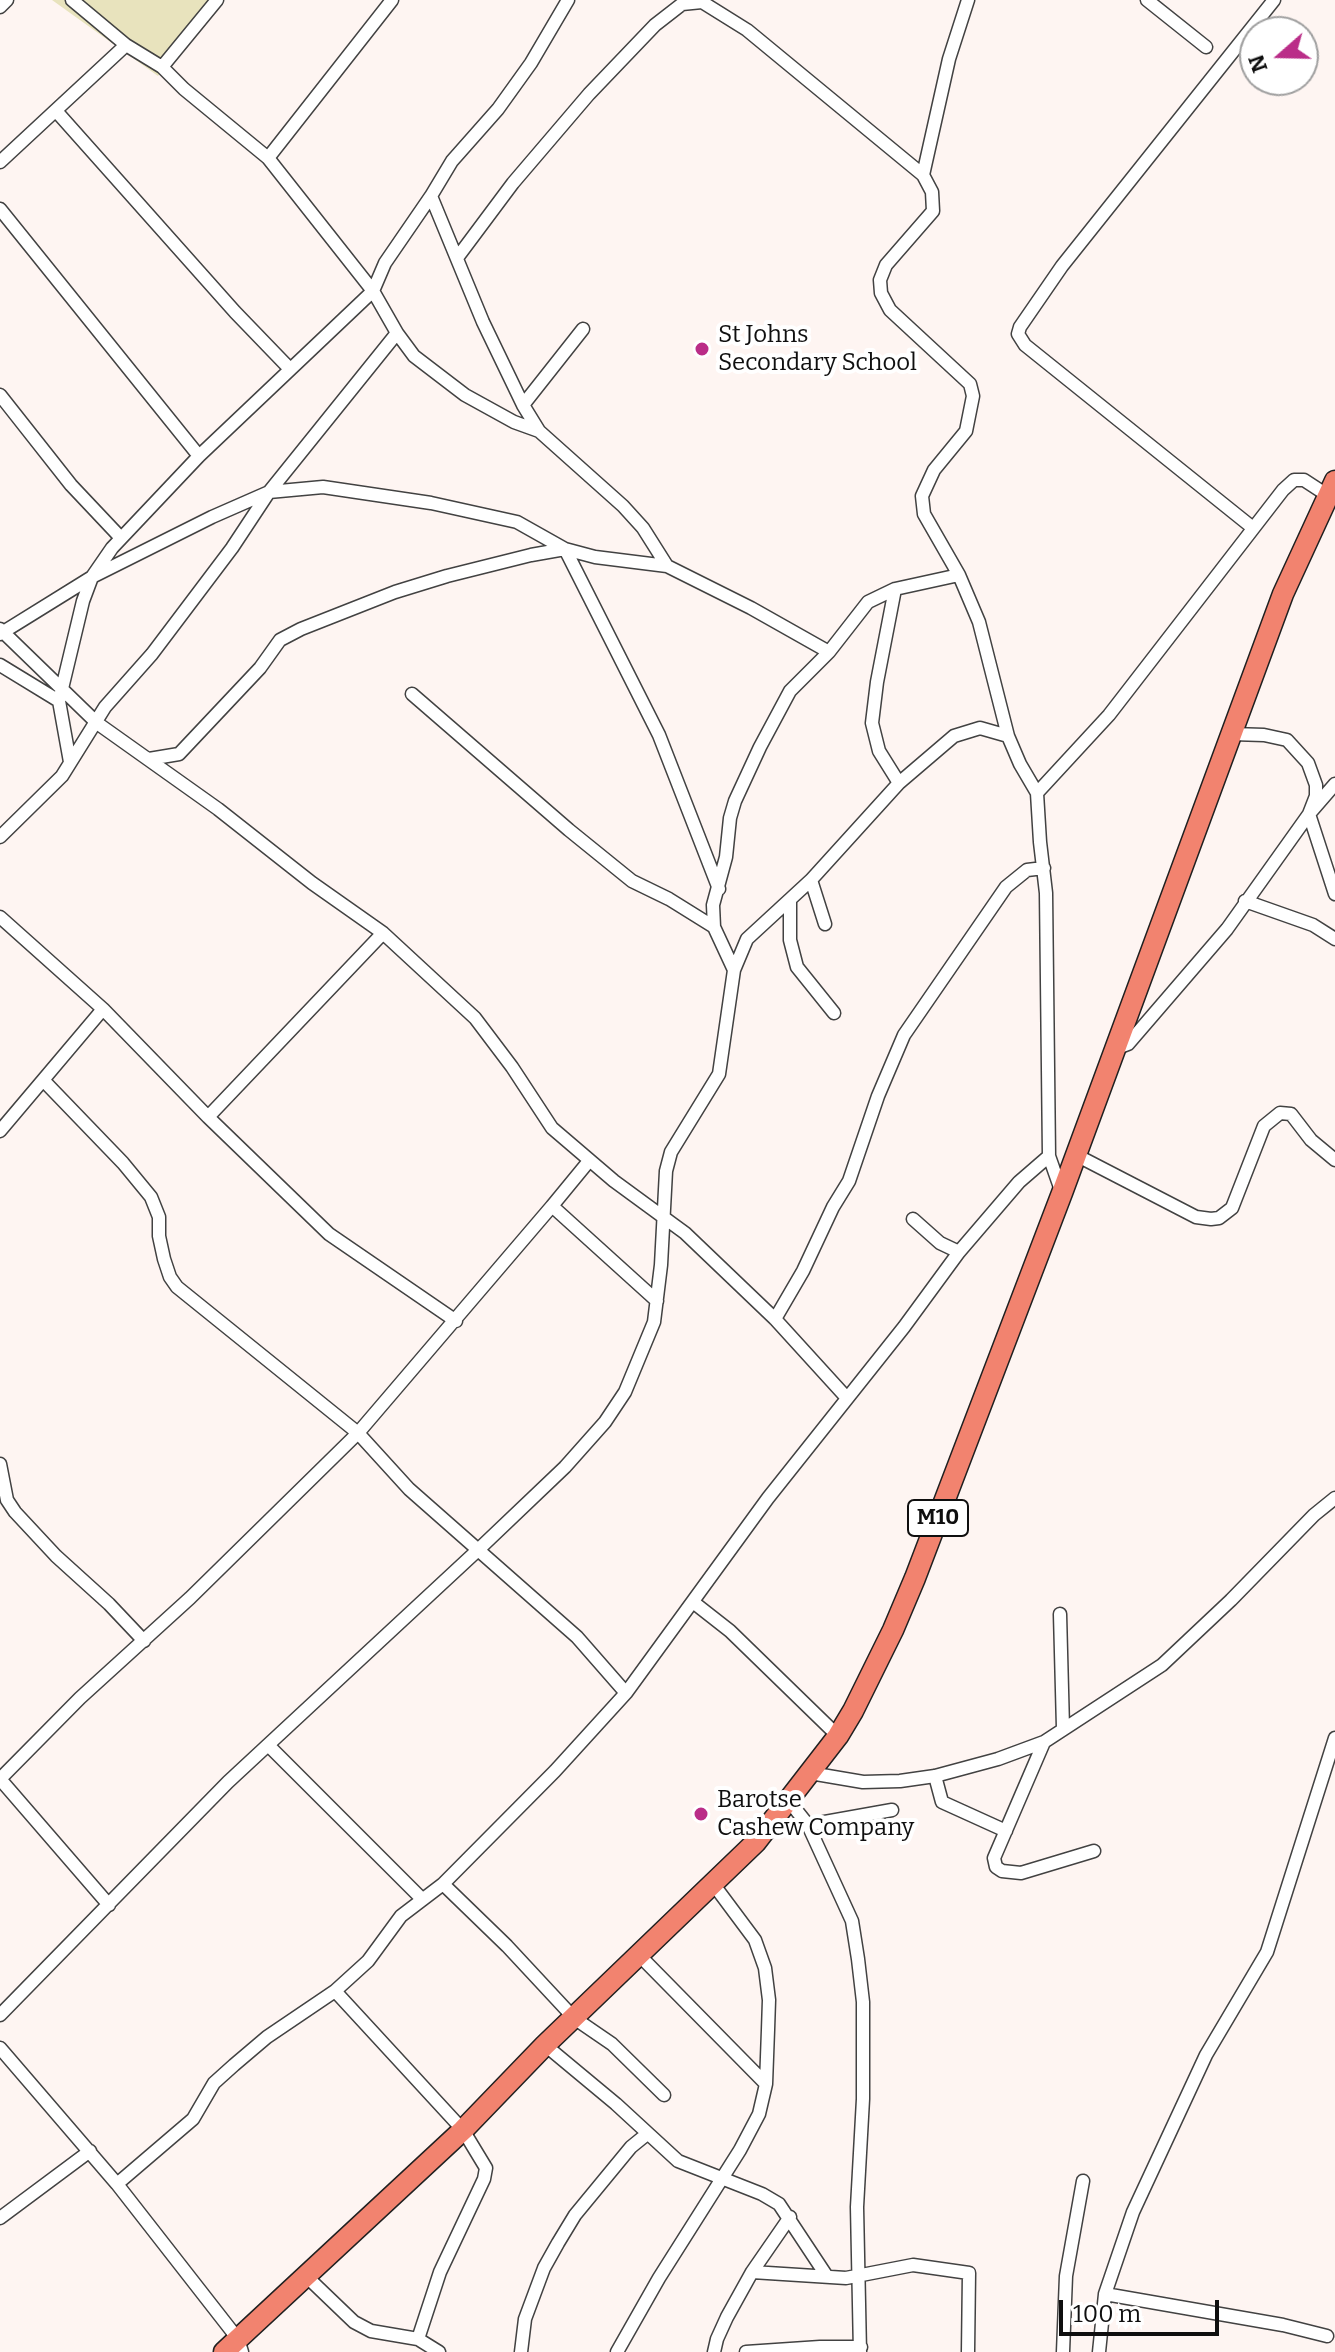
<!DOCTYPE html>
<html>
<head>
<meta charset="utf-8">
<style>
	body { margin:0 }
	#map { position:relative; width:1335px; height:2352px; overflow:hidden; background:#fef5f2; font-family:Bitter,serif }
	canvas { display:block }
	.north { position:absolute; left:1239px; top:16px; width:80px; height:80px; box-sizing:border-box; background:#fff; border:2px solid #9f9f9f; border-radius:50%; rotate:250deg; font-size:22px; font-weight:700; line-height:32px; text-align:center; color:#0f0f0f }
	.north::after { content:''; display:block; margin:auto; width:28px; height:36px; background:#ba2d88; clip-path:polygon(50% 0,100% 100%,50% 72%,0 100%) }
	.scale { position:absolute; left:1059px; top:2300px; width:160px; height:36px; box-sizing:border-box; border:4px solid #0f0f0f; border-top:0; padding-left:10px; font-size:24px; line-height:28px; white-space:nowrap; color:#0f0f0f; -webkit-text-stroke:6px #fff; paint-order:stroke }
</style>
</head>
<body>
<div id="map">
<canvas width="1335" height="2352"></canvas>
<div class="north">N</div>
<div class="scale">100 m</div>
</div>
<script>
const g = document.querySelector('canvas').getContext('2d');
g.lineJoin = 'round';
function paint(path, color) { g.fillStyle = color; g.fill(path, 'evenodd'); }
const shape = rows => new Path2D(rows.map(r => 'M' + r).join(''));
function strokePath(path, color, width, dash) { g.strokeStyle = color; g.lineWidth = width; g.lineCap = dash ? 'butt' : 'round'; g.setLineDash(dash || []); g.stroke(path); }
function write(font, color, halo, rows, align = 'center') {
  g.font = font + ' Bitter,serif'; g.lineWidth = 8; g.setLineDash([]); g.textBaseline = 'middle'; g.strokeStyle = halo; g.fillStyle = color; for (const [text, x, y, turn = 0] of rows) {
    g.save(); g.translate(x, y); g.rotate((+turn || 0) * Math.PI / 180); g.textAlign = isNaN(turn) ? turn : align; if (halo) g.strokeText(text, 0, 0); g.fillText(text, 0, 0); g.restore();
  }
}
paint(shape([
	[52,0,214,0,158,76]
]), '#e8e3bd');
const street = shape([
	[72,0,126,45,162,67,184,89,268,158,373,291,397,333,414,356,465,395,514,422,539,431],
	[568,0,531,63,498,109,452,161,431,196,483,322,523,405,539,431,623,506,643,528,667,566],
	[1147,0,1206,47],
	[0,7,7,0],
	[162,67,217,0],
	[57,112,235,312,289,368],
	[268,158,392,0],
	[0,162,126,45],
	[923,175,949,59,968,0],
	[0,209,199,456],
	[457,258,513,183,589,94,655,25,682,4,702,2,747,30,923,175,932,192,933,211,886,265,880,280,881,293,890,310,970,384,973,396,966,431,934,470,922,496,924,514,959,575,979,622,1008,736,1020,764,1037,793,1040,842,1046,893,1049,1156,1062,1193],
	[0,395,71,485,121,538],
	[523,405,583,329],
	[1253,528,1025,345,1018,334,1020,327,1062,266,1274,0],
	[895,589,877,682,872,723,879,751,899,783],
	[0,629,97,723,218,809,312,883,383,933,475,1018,512,1067,552,1128,614,1181,685,1233,775,1319,846,1397],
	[0,634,92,577,112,548,199,456,373,291,385,263,431,196],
	[0,665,59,701],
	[412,694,569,830,632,881,669,899,714,927],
	[1232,734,1264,735,1287,740,1308,763,1316,785,1316,796,1309,814,1335,894],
	[149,759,179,754,260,668,280,640,301,629,395,592,447,576,531,555,565,549,595,557,667,566,751,608,829,652],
	[70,762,59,701,83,601,92,577,212,517,269,492,323,487,431,503,517,522,565,549,659,735,719,889],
	[1037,793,1109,715,1283,490,1294,480,1304,480,1327,495],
	[0,837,62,776,105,707,152,654,232,548,269,492,397,333],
	[811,880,825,924],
	[790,901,790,940,797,967,834,1013],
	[1245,901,1313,925,1335,939],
	[0,917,103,1009,208,1117,329,1234,456,1321],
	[734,970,714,927,713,905,726,857,730,818,735,801,760,747,790,691,829,652,868,602,895,589,959,575],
	[1115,1049,1128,1044,1227,929,1309,814,1335,784],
	[44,1081,123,1163,151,1197,159,1217,159,1236,164,1259,170,1277,177,1287,358,1433,409,1489,577,1637,626,1693],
	[208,1117,383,933],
	[0,1131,103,1009],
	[1076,1155,1196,1217,1211,1219,1219,1218,1232,1208,1264,1126,1280,1113,1291,1114,1311,1140,1335,1160],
	[552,1206,589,1161],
	[913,1219,940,1243,959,1252],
	[775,1319,803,1271,833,1207,849,1181,878,1096,904,1035,1006,887,1027,870,1044,868],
	[0,1464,7,1500,15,1512,56,1556,109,1604,144,1641],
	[693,1602,730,1631,838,1736],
	[1060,1614,1063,1728],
	[1044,1742,994,1858,996,1867,1002,1871,1021,1873,1094,1851],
	[268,1745,422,1899],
	[810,1773,863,1782,900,1781,935,1776,998,1759,1044,1742,1162,1665,1231,1600,1314,1515,1335,1498],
	[935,1776,942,1802,1006,1831],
	[0,1779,80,1698,190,1598,358,1433,552,1206,657,1301],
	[0,1779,109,1905],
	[789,1801,808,1825,852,1921,858,1959,863,2002,863,2099,857,2207,860,2352],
	[808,1825,892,1810],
	[443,1884,507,1946,574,2018,612,2044,664,2095],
	[640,1956,766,2084],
	[335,1991,463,2130,486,2168,484,2179,440,2272,418,2339],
	[0,2015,228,1782,479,1549,565,1467,605,1422,625,1392,654,1322,661,1265,666,1171,671,1152,719,1074,734,970,747,939,811,880,899,783,954,736,980,728,1008,736],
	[545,2045,616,2104,678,2161,762,2194,779,2204,826,2275],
	[0,2048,117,2184,238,2339,242,2352],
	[117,2184,193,2119,214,2083,234,2065,267,2037,335,1991,368,1961,401,1916,443,1884,555,1771,626,1693,768,1498,904,1327,959,1252,1019,1182,1049,1156],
	[0,2218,90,2151],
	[752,2272,846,2278,913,2265,969,2273,968,2352],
	[305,2275,354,2322,371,2331,418,2339,439,2352],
	[1105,2294,1283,2325,1327,2336],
	[521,2352,525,2319,544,2268,558,2243,575,2215,631,2147,647,2134],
	[617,2352,659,2278,740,2150,759,2114,766,2084,768,2030,769,2000,765,1968,755,1940,714,1885],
	[714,2352,717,2339,727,2317,752,2272,790,2217],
	[746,2352,820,2347,861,2347],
	[1063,2352,1066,2276,1083,2181],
	[1099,2352,1105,2294,1133,2212,1206,2055,1267,1952,1335,1738]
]);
const primary = shape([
	[224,2352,463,2130,545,2045,756,1842,838,1736,853,1711,893,1630,915,1578,1062,1193,1283,594,1335,481]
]);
strokePath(street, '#424242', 15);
strokePath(primary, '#202020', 23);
strokePath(street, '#fff', 12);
strokePath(primary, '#f2836f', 20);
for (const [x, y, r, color] of [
	[702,349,8,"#ba2d88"],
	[701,1814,8,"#ba2d88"]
]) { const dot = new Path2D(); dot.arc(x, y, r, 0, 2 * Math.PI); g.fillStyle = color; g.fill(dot); strokePath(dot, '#fff', 3); }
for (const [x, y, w] of [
	[938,1518,60]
]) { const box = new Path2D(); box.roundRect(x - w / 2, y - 18, w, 36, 6); g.fillStyle = '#fff'; g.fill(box); strokePath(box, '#0f0f0f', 2); }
write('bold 22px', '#0f0f0f', null, [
	["M10",938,1518]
]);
write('24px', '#0f0f0f', '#fff', [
	["St Johns",718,335],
	["Secondary School",718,363],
	["Barotse",717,1800],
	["Cashew Company",717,1828]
], 'left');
</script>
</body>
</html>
